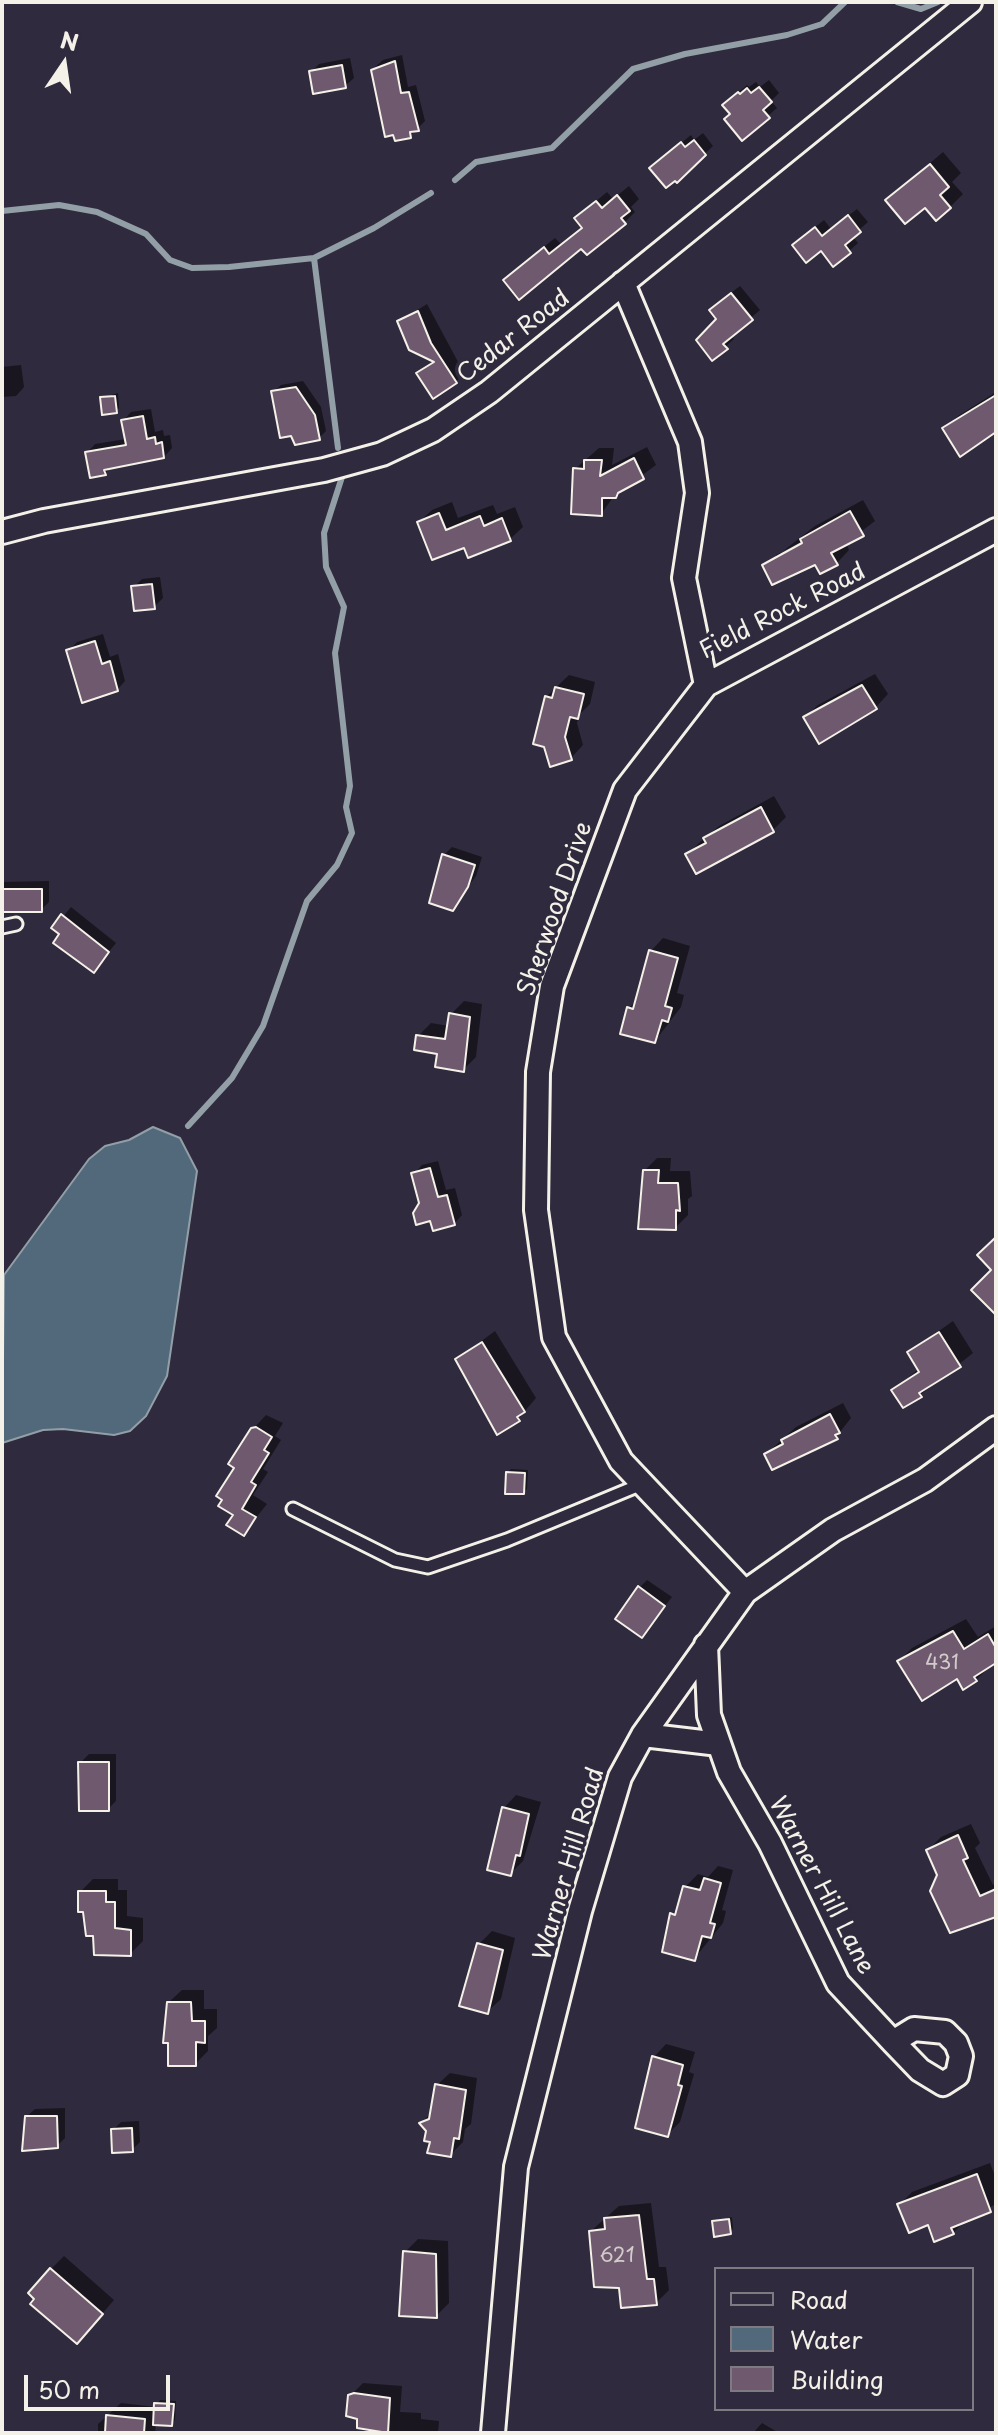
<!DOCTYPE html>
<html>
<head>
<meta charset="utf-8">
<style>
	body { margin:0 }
	#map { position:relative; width:998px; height:2435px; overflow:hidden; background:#2f2a3d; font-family:"Playpen Sans",sans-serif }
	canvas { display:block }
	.frame { position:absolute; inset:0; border:4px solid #f4f1e8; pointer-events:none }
	.legend { position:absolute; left:714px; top:2267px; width:260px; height:144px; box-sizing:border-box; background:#2f2a3d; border:2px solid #7e7a81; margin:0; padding:10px 14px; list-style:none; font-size:24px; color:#f4f1e8 }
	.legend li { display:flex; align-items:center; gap:16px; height:40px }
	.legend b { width:40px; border:2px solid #7e7a81 }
	.north { position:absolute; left:24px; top:24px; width:80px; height:80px; -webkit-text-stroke:6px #2f2a3d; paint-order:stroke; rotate:13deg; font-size:22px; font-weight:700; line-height:32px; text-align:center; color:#f4f1e8 }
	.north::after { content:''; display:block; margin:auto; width:28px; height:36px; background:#f4f1e8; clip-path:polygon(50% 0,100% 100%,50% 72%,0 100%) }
	.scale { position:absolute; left:24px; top:2375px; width:146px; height:36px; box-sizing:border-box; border:4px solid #f4f1e8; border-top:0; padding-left:10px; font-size:24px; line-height:28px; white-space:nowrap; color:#f4f1e8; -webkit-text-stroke:6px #2f2a3d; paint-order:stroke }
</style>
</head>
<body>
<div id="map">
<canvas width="998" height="2435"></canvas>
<div class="frame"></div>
<ul class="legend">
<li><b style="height:10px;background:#2f2a3d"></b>Road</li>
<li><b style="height:22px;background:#51697b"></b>Water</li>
<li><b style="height:22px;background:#6e596e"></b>Building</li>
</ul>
<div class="north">N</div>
<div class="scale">50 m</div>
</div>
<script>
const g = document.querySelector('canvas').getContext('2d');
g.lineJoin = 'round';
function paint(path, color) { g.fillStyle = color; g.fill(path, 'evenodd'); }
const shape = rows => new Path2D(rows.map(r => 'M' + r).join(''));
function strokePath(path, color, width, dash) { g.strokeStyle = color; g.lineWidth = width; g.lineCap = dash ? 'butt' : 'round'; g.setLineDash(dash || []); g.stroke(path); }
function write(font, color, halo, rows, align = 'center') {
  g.font = font + ' "Playpen Sans",sans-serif'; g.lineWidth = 7; g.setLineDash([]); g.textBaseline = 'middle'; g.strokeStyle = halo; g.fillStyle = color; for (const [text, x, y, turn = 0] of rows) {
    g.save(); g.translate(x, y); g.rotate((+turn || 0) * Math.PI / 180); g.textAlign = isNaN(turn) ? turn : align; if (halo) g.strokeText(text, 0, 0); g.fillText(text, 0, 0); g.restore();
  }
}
const water = shape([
	[153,1127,180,1138,197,1171,167,1376,146,1416,130,1431,114,1435,63,1429,43,1430,2,1443,4,1275,89,1159,105,1146,129,1140,153,1127]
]);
paint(water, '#51697b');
strokePath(water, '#929fa7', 2);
paint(shape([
	[402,55,408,87,416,85,425,121,410,136,387,134,375,67,383,60],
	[350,58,354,78,345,86,311,72,319,64],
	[769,80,779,93,771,101,777,108,742,138,732,114,733,97,747,85,749,87,756,82,760,87],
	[703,133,713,146,677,180,660,160,691,135,694,140],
	[943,152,961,173,952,182,963,194,950,207,925,205,901,188],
	[629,186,639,199,631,207,635,212,624,223,582,246,516,269,555,238,561,244,583,227,576,218,607,192,613,199],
	[857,209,868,222,852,236,858,243,849,251,821,248,803,237,824,220,831,229],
	[740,286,760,310,731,335,734,339,713,358,719,302],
	[427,304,464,373,456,382,419,373,435,360,400,321],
	[21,365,24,387,16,396,2,397,2,367],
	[303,381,321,407,326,431,319,438,273,392,281,385],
	[996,392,996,431,945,428,958,416],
	[118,393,119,408,116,411,102,398],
	[151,409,155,432,163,430,164,436,170,435,172,448,164,457,112,466,105,474,87,453,95,444,126,439,123,421,131,412],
	[647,447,656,465,614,496,601,514,575,469,599,448,614,448,612,465],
	[863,500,875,521,846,543,849,550,837,563,764,566,815,526],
	[810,537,812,540,776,560,776,555],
	[452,502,458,518,493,505,497,514,515,507,523,527,510,539,465,545,419,522,432,510],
	[160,577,163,598,154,607,134,587,142,579],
	[103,634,110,657,118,654,125,681,117,690,68,651,77,642],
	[875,674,888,694,876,707,805,717,818,705],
	[569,675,595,682,590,704,579,715,577,723,583,745,571,758,546,697],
	[774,796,786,817,773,830,697,872,687,855,700,842,719,826],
	[452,847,482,857,476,876,452,909,444,855],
	[49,881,49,902,41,910,2,910,2,882],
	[71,907,116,943,94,970,54,928],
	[663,938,690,946,677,993,684,995,681,1007,655,1041,629,1008,637,1000,651,951],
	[464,1001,482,1004,476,1057,463,1070,418,1036,431,1023,449,1026,451,1014],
	[657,1158,671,1158,670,1171,690,1171,692,1196,688,1199,688,1215,675,1228,644,1171],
	[438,1161,446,1190,455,1188,462,1215,454,1224,421,1204,414,1174,422,1165],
	[953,1321,973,1353,920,1395,893,1390,920,1368,909,1352],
	[495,1331,536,1398,518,1419,457,1359],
	[843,1403,851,1418,836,1437,766,1454,796,1427],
	[266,1415,283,1423,275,1436,281,1440,263,1469,268,1472,253,1495,267,1504,243,1534,236,1514,237,1467,253,1429],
	[511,1469,528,1470,527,1489,523,1492,508,1472],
	[647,1580,672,1597,642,1635,639,1588],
	[966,1619,978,1637,996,1626,996,1661,976,1680,899,1661,912,1648],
	[89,1754,116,1754,116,1801,108,1809,80,1763],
	[516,1795,541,1802,523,1861,510,1874,504,1808],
	[971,1824,980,1843,975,1848,993,1885,996,1883,996,1915,940,1875,928,1850,941,1837],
	[718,1866,733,1870,722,1910,726,1911,723,1923,694,1959,672,1914,679,1907,685,1887,698,1874,708,1877],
	[93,1879,118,1879,118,1890,127,1890,127,1916,143,1918,143,1941,130,1954,95,1934,80,1892],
	[492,1931,515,1938,501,1999,488,2011,479,1944],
	[182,1990,204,1990,204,2009,217,2009,217,2028,208,2036,208,2051,195,2064,169,2002],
	[666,2044,695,2052,689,2072,694,2074,680,2122,667,2135,654,2057],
	[450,2073,477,2078,471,2124,465,2129,463,2142,450,2155,421,2123,432,2112,437,2085],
	[65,2108,65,2138,57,2146,26,2117,35,2109],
	[139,2121,140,2142,132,2150,113,2130,121,2122],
	[990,2163,996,2179,996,2204,966,2220,953,2233,900,2204,912,2192],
	[651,2203,659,2267,666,2267,669,2290,656,2303,621,2286,591,2231,619,2206],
	[732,2217,733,2229,730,2233,714,2222],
	[418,2239,448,2241,449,2303,436,2316,405,2252],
	[64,2256,114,2300,90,2328,51,2269],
	[363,2383,402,2386,400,2412,421,2413,421,2419,439,2421,438,2433,373,2433,373,2427,360,2418,350,2396],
	[160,2400,176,2401,175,2420,172,2424,156,2423,155,2433,98,2433,98,2424,121,2403,156,2407],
	[762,2423,779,2433,753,2433]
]), '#0007');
strokePath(shape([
	[897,2,921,9,938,2],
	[455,180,476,162,552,148,633,69,685,54,787,35,822,24,845,2],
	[2,211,59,205,97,212,146,234,170,260,192,268,229,267,314,258,374,228,431,193],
	[314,258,338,448],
	[188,1126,232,1078,263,1026,307,901,337,865,352,833,346,807,350,786,335,653,344,607,326,567,324,533,342,477]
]), '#929fa7', 6);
const building = shape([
	[395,61,401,93,409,92,419,131,410,132,411,138,395,141,393,135,385,137,371,70,395,61],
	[342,65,346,88,313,94,309,71,342,65],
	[759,87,772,102,763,110,770,118,742,141,724,119,730,114,722,105,738,92,740,94,747,88,751,93,759,87],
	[694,140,706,155,677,183,675,181,666,188,649,168,681,142,685,147,694,140],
	[930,164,949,187,940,195,951,208,936,221,925,208,905,224,885,200,930,164],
	[617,195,630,211,621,218,626,224,587,255,581,249,519,300,503,280,544,247,549,254,582,228,574,218,596,201,602,208,617,195],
	[848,215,861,232,845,245,851,253,833,267,821,251,806,263,792,245,815,227,822,236,848,215],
	[731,293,753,320,723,344,728,349,712,361,696,340,716,319,709,310,731,293],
	[418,311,431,343,457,383,433,399,416,373,434,362,409,350,397,321,418,311],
	[296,387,315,415,320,440,295,445,291,436,280,438,271,391,296,387],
	[996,395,996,432,960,457,942,428,996,395],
	[115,396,117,413,102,415,100,397,115,396],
	[143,416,147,439,155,437,156,444,162,442,164,458,104,470,106,475,90,478,85,452,126,445,121,420,143,416],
	[634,458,644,479,618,493,616,498,602,498,602,516,571,514,573,468,584,469,584,460,602,460,600,476,634,458],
	[850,511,864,536,831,553,838,565,820,574,815,565,772,585,762,565,802,543,800,539,850,511],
	[439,513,446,530,480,516,484,526,502,518,511,541,468,558,464,548,432,560,417,522,439,513],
	[152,584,155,609,134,611,131,586,152,584],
	[95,641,102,664,110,661,118,691,82,703,66,650,95,641],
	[862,685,877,709,819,744,803,717,862,685],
	[555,687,584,694,578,719,570,717,565,737,572,760,550,767,544,747,533,744,545,696,552,698,555,687],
	[761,807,774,832,696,874,685,854,706,843,703,838,761,807],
	[442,854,475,865,468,887,453,911,429,903,442,854],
	[2,889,42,889,42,912,2,912,2,889],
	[61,914,109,952,94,973,53,943,59,934,51,928,61,914],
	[649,950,678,958,665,1006,672,1008,668,1022,662,1020,655,1043,620,1034,627,1007,633,1009,649,950],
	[449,1013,470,1017,464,1072,435,1067,437,1054,414,1050,416,1035,445,1039,449,1013],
	[430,1168,438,1197,447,1195,455,1225,433,1231,430,1221,416,1225,413,1213,419,1203,411,1173,430,1168],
	[643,1170,659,1170,658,1183,678,1183,680,1211,676,1210,676,1230,638,1229,643,1170],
	[996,1237,996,1315,971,1290,991,1270,977,1255,996,1237],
	[939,1332,961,1367,919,1393,922,1397,903,1408,891,1390,919,1372,907,1352,939,1332],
	[482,1342,525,1412,517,1417,520,1421,497,1435,455,1359,482,1342],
	[830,1414,840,1433,835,1435,838,1439,772,1470,764,1454,783,1444,781,1440,830,1414],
	[256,1427,272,1437,264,1450,269,1453,251,1482,256,1485,242,1509,256,1517,244,1536,226,1525,233,1515,218,1506,222,1500,216,1496,234,1468,228,1464,251,1428,256,1427],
	[506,1472,525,1473,524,1494,505,1494,506,1472],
	[638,1586,665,1606,642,1638,615,1619,638,1586],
	[953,1631,964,1649,988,1634,996,1648,996,1663,974,1677,977,1681,963,1690,957,1679,922,1701,897,1661,953,1631],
	[78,1762,109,1762,109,1811,79,1811,78,1762],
	[502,1807,529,1814,520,1856,516,1855,511,1876,487,1870,502,1807],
	[958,1835,968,1858,963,1860,980,1896,996,1889,996,1917,950,1933,930,1891,937,1875,926,1850,958,1835],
	[704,1878,721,1883,710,1923,715,1924,711,1938,702,1936,695,1961,662,1952,670,1913,675,1915,683,1886,700,1890,704,1878],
	[78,1891,106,1891,106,1902,115,1902,115,1928,131,1930,131,1956,94,1955,93,1936,86,1936,83,1912,78,1912,78,1891],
	[477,1943,503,1950,488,2014,459,2006,477,1943],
	[167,2002,191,2002,192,2021,205,2021,205,2043,196,2042,196,2066,168,2066,168,2043,163,2043,167,2002],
	[652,2056,683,2065,678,2085,682,2086,668,2137,635,2128,652,2056],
	[435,2084,466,2090,459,2139,454,2138,451,2157,427,2153,430,2142,424,2141,426,2131,419,2123,429,2119,435,2084],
	[25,2116,57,2116,58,2148,22,2151,25,2116],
	[132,2128,133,2152,112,2153,111,2129,132,2128],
	[977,2174,991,2212,951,2228,954,2234,934,2242,928,2225,909,2233,897,2204,977,2174],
	[639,2215,647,2279,654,2279,657,2305,621,2308,619,2288,594,2287,589,2231,605,2229,604,2218,639,2215],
	[729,2219,731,2234,714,2237,712,2221,729,2219],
	[403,2251,436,2254,437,2318,399,2316,403,2251],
	[50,2268,103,2314,77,2344,30,2304,34,2299,28,2293,50,2268],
	[354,2393,390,2398,388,2433,357,2428,357,2419,346,2416,348,2395,354,2393],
	[154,2403,174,2404,172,2426,153,2425,154,2403],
	[106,2415,145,2419,144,2433,105,2433,106,2415]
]);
paint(building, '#6e596e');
strokePath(building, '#f4f1e8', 2);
const lane = shape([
	[2,927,16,924],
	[293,1509,395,1560,428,1567,507,1540,642,1484]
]);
const street = shape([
	[623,283,690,442,697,493,684,578,706,685],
	[2,532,44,521,324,470,382,454,433,430,489,392,970,2],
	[745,1592,621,1461,554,1337,536,1210,538,1072,552,986,625,790,706,685,996,530],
	[706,1645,709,1715,729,1772,770,1843,838,1983,893,2042,920,2070,943,2084,957,2075,961,2056,956,2043,945,2032,914,2029,893,2042],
	[643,1735,719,1744],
	[493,2433,516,2167,580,1911,620,1777,643,1735,745,1592,833,1530,925,1480,996,1428]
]);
strokePath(lane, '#f4f1e8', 17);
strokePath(street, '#f4f1e8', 28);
strokePath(lane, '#2f2a3d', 11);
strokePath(street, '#2f2a3d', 22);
write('20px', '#d2cbca', null, [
	["431",942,1663],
	["621",617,2256]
]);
write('24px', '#f4f1e8', '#2f2a3d', [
	["Cedar Road",514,337,-38],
	["Field Rock Road",783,612,-27],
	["Sherwood Drive",556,909,-71],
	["Warner Hill Road",570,1864,-74],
	["Warner Hill Lane",821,1886,62]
]);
</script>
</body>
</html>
